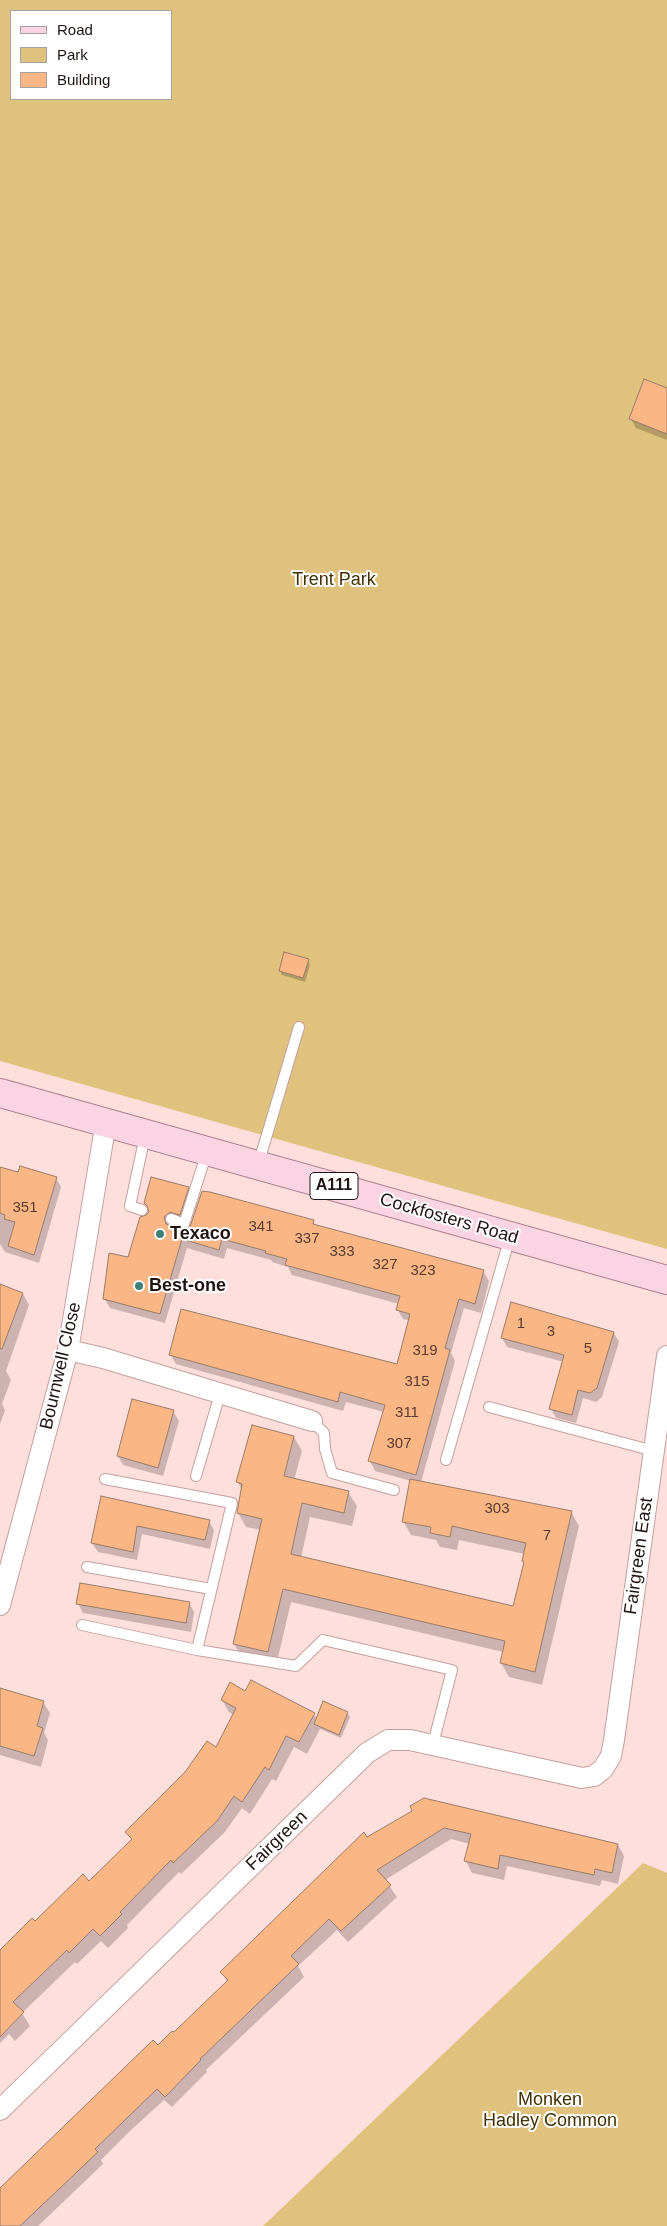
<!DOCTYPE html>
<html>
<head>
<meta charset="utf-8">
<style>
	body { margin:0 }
	#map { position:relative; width:667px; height:2226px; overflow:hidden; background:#ffdfdc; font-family:Helvetica,sans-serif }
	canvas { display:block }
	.legend { position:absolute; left:10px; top:10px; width:162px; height:90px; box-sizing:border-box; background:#fff; border:1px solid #a6a1a0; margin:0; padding:6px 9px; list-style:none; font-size:15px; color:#201312 }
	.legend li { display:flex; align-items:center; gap:10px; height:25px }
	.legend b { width:25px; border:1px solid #a6a1a0 }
</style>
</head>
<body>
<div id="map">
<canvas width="667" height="2226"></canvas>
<ul class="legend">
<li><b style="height:6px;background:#fbd4e4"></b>Road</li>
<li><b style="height:14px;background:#dfc27e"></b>Park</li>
<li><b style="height:14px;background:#fbb685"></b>Building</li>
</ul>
</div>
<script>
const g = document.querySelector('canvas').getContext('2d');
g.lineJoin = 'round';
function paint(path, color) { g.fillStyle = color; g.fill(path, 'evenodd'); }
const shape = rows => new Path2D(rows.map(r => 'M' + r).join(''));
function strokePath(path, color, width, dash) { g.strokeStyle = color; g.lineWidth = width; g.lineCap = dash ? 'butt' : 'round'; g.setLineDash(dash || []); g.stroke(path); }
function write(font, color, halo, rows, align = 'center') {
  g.font = font + ' Helvetica,sans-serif'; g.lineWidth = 4; g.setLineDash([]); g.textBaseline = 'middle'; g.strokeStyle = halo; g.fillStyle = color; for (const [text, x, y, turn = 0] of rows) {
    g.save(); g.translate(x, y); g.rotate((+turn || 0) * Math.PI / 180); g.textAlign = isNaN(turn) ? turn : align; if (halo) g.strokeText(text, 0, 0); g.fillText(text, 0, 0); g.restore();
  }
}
paint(shape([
	[0,0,667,0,667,1249,0,1061],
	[11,11,171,11,171,99,11,99],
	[643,1863,667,1873,667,2226,263,2226]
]), '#dfc27e');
paint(shape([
	[667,389,667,440,636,428,631,419],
	[308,960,310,965,305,982,282,975,280,971],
	[0,1169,19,1174,56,1178,61,1187,39,1263,5,1252,0,1244],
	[188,1188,193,1198,185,1224,176,1222,170,1227,181,1232,313,1221,316,1226,483,1271,489,1281,481,1313,464,1308,451,1353,455,1361,421,1482,571,1512,579,1526,542,1685,509,1677,501,1663,503,1652,291,1602,276,1666,242,1658,234,1644,261,1530,246,1527,238,1513,242,1491,238,1482,294,1437,302,1451,294,1480,348,1492,357,1506,352,1526,310,1517,301,1558,514,1607,525,1564,525,1554,459,1540,457,1550,440,1547,436,1540,411,1535,403,1521,411,1481,375,1471,370,1461,384,1412,346,1402,343,1411,176,1364,170,1354,397,1366,410,1321,403,1319,398,1310,399,1304,292,1275,288,1267,272,1262,271,1260,227,1248,224,1259,187,1248,165,1323,110,1308,104,1298,129,1259,150,1212,145,1203],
	[0,1285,23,1294,29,1305,6,1371,11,1380,2,1404,5,1410,0,1424],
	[614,1333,619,1342,602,1397,596,1402,583,1398,576,1423,556,1418,551,1409,564,1362,507,1347,502,1338],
	[173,1411,179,1421,163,1476,123,1465,118,1456],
	[102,1498,209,1521,214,1530,210,1549,142,1534,137,1560,98,1552,92,1543],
	[78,1603,189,1603,194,1612,191,1632,83,1613],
	[0,1690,43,1702,50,1713,44,1733,48,1740,41,1767,0,1755],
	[246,1692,314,1714,317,1719,347,1713,350,1717,341,1738,320,1729,307,1754,294,1747,276,1781,272,1779,250,1814,242,1808,224,1833,181,1874,179,1872,127,1925,128,1928,108,1948,101,1941,77,1964,75,1962,22,2013,30,2026,15,2041,9,2034,0,2043,0,1951,89,1883,132,1841,127,1832,216,1749,234,1715,229,1712,222,1700],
	[413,1811,618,1845,624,1856,618,1884,602,1880,600,1886,507,1866,504,1880,472,1873,466,1861,470,1844,451,1839,385,1880,397,1897,348,1942,337,1930,298,1966,304,1977,206,2070,207,2072,172,2107,164,2100,130,2131,101,2160,103,2164,38,2226,0,2226,0,2188,174,2034,227,1982,222,1972,367,1838]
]), '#0003');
const building = shape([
	[644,379,667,388,667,434,629,419,644,379],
	[284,952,309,959,303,978,279,971,284,952],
	[20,1166,57,1177,34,1255,8,1246,15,1222,4,1219,5,1215,0,1213,0,1167,18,1172,20,1166],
	[151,1177,189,1187,180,1215,170,1212,164,1217,166,1224,182,1230,186,1231,190,1227,202,1191,210,1192,314,1220,313,1224,484,1270,475,1304,459,1299,445,1348,450,1350,416,1475,368,1461,385,1405,340,1392,338,1402,169,1355,181,1309,397,1364,410,1314,396,1310,400,1296,285,1265,287,1259,265,1253,266,1251,222,1239,219,1250,182,1239,160,1314,103,1299,109,1253,128,1257,140,1217,146,1215,149,1212,147,1206,144,1203,151,1177],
	[0,1284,23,1293,2,1349,0,1349,0,1284],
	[511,1302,614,1332,597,1388,590,1393,578,1390,572,1415,549,1409,564,1355,501,1338,511,1302],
	[132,1399,174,1410,158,1468,117,1456,132,1399],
	[252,1425,294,1436,284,1476,349,1491,344,1513,302,1503,291,1554,513,1606,524,1562,522,1561,526,1543,452,1526,450,1537,430,1533,431,1527,402,1522,410,1479,572,1511,535,1672,500,1663,505,1641,283,1589,268,1652,233,1644,262,1519,237,1513,242,1484,236,1482,252,1425],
	[101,1496,210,1520,205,1540,137,1526,133,1552,91,1543,101,1496],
	[80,1583,190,1602,186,1623,76,1604,80,1583],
	[251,1680,315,1713,299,1742,286,1736,269,1770,265,1767,242,1802,234,1796,217,1821,173,1863,171,1860,120,1912,122,1914,100,1936,93,1929,69,1953,67,1950,13,2002,24,2012,0,2037,0,1950,32,1918,35,1921,83,1874,89,1881,132,1839,125,1832,185,1772,207,1741,216,1747,236,1708,221,1700,230,1682,245,1691,251,1680],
	[0,1688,44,1701,37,1726,43,1728,34,1756,0,1746,0,1688],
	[323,1701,348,1712,339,1735,314,1724,323,1701],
	[424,1798,618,1844,612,1873,595,1869,594,1875,500,1855,498,1869,464,1861,471,1834,444,1828,377,1870,391,1885,341,1931,329,1919,291,1956,299,1964,200,2059,201,2060,165,2097,157,2089,95,2149,98,2152,20,2226,0,2226,0,2188,153,2040,158,2045,172,2031,174,2032,228,1980,220,1972,364,1832,367,1837,412,1811,410,1806,424,1798]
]);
paint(building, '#fbb685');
strokePath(building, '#987c69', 1);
const service = shape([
	[258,1165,299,1027],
	[142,1210,130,1206,145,1136],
	[171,1219,184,1224,207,1152],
	[489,1407,654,1451],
	[312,1421,324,1433,325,1449,332,1473,394,1490],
	[446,1460,510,1237],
	[196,1476,220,1394],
	[105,1479,232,1503,197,1650,296,1666,323,1640,452,1670,433,1744],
	[87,1567,211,1589],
	[82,1625,197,1650]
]);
const minor = shape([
	[68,1350,103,1358,312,1421],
	[0,1605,68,1350,106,1122],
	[0,2110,367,1753,388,1740,410,1740,582,1778,594,1776,603,1769,611,1756,614,1740,667,1356]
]);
const primary = shape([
	[0,1093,667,1280]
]);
strokePath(service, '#c49f9c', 12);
strokePath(minor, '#c49f9c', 22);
strokePath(primary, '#ad7e8f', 30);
strokePath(service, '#fff', 10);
strokePath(minor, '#fff', 20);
strokePath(primary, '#fbd4e4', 28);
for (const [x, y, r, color] of [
	[160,1234,5,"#3d8278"],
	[139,1286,5,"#3d8278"]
]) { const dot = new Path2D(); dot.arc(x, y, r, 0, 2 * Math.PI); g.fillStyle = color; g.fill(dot); strokePath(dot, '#fff', 2); }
write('15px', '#573c2f', null, [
	["351",25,1208],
	["341",261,1227],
	["337",307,1239],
	["333",342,1252],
	["327",385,1265],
	["323",423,1271],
	["1",521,1324],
	["3",551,1332],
	["5",588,1349],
	["319",425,1351],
	["315",417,1382],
	["311",407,1413],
	["307",399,1444],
	["303",497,1509],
	["7",547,1536]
]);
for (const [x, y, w] of [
	[334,1186,48]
]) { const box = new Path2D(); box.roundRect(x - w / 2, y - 13.5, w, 27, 4); g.fillStyle = '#fff'; g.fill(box); strokePath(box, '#201312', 1); }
write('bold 16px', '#201312', null, [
	["A111",334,1186]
]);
write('18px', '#413103', '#fff', [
	["Trent Park",334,580],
	["Monken",550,2100],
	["Hadley Common",550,2121]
]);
write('18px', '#201312', '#fff', [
	["Cockfosters Road",449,1219,16],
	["Bournwell Close",61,1366,-77],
	["Fairgreen East",639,1556,-82],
	["Fairgreen",277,1841,-44]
]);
write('bold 18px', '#201312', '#fff', [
	["Texaco",170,1234],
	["Best-one",149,1286]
], 'left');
</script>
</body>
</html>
